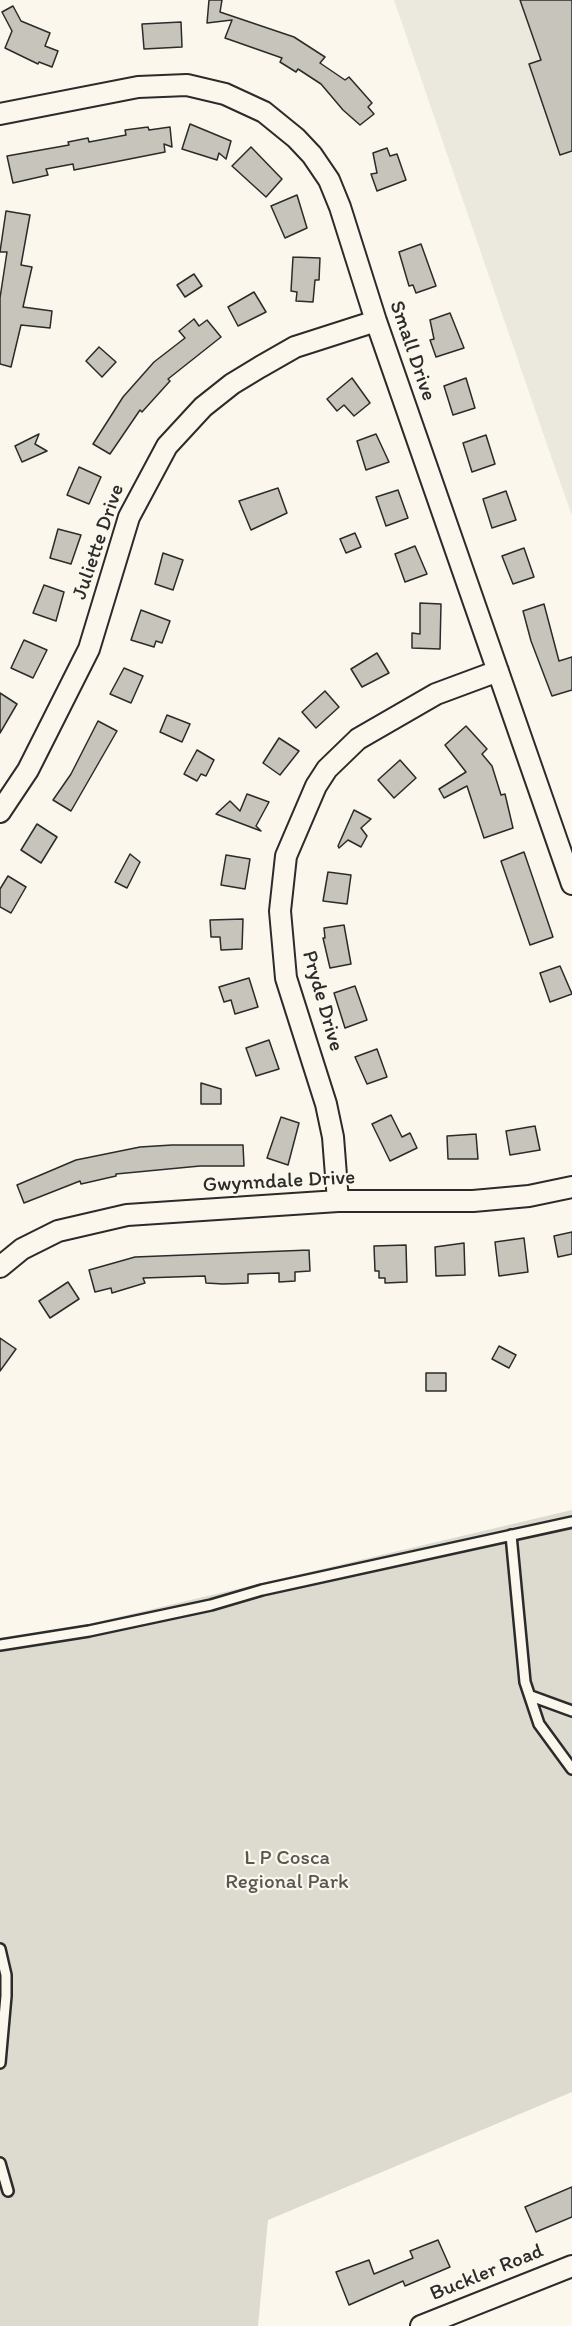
<!DOCTYPE html>
<html>
<head>
<meta charset="utf-8">
<style>
	body { margin:0 }
	canvas { display:block; background:#fbf7ec }
</style>
</head>
<body>
<canvas width="572" height="2326"></canvas>
<script>
const g = document.querySelector('canvas').getContext('2d');
g.lineJoin = 'round';
function paint(path, color) { g.fillStyle = color; g.fill(path, 'evenodd'); }
const shape = rows => new Path2D(rows.map(r => 'M' + r).join(''));
function strokePath(path, color, width, dash) { g.strokeStyle = color; g.lineWidth = width; g.lineCap = dash ? 'butt' : 'round'; g.setLineDash(dash || []); g.stroke(path); }
function write(font, color, halo, rows, align = 'center') {
  g.font = font + ' Itim,sans-serif'; g.lineWidth = 4.5; g.setLineDash([]); g.textBaseline = 'middle'; g.strokeStyle = halo; g.fillStyle = color; for (const [text, x, y, turn = 0] of rows) {
    g.save(); g.translate(x, y); g.rotate((+turn || 0) * Math.PI / 180); g.textAlign = isNaN(turn) ? turn : align; if (halo) g.strokeText(text, 0, 0); g.fillText(text, 0, 0); g.restore();
  }
}
paint(shape([
	[394,0,572,0,572,516,552,459]
]), '#ebe8de');
paint(shape([
	[572,1510,572,2092,268,2220,258,2326,0,2326,0,1645]
]), '#dddad0');
const building = shape([
	[209,0,222,0,220,12,294,37,325,57,320,63,345,80,349,77,372,103,368,107,374,114,360,125,343,110,321,84,298,69,296,72,280,62,282,58,225,38,232,20,207,23,209,0],
	[520,0,572,0,572,151,560,155,529,64,541,60,520,0],
	[13,6,21,21,50,33,45,46,58,51,52,67,39,62,38,64,5,48,12,31,2,12,13,6],
	[181,22,182,47,144,49,142,24,181,22],
	[190,124,231,141,226,159,219,153,217,160,182,149,190,124],
	[148,127,149,130,170,127,172,147,164,144,165,152,74,170,73,164,46,169,48,175,13,183,7,156,69,145,68,142,88,138,89,142,126,135,125,130,148,127],
	[251,147,282,179,266,197,232,166,251,147],
	[387,148,390,156,397,154,406,180,377,191,371,174,377,173,373,153,387,148],
	[297,195,307,228,285,238,271,206,297,195],
	[6,211,30,215,21,265,32,267,23,307,52,311,50,328,21,325,11,367,0,364,0,298,7,252,0,252,6,211],
	[421,244,436,286,416,293,413,285,409,286,399,252,421,244],
	[293,257,320,258,319,280,315,280,313,302,296,301,297,292,291,291,293,257],
	[194,274,202,286,185,297,177,285,194,274],
	[254,292,266,312,238,326,228,307,254,292],
	[450,313,464,348,436,357,430,340,434,339,430,320,450,313],
	[194,319,199,326,207,320,221,337,168,379,170,381,142,412,140,410,110,454,93,444,123,397,154,362,185,338,179,331,194,319],
	[99,347,116,362,102,377,86,361,99,347],
	[352,378,370,403,354,416,344,405,337,411,327,399,352,378],
	[466,378,475,408,453,415,444,386,466,378],
	[39,434,35,444,47,451,22,462,15,446,39,434],
	[376,434,389,462,366,470,357,441,376,434],
	[486,435,495,464,472,472,463,443,486,435],
	[79,467,101,477,89,504,67,495,79,467],
	[278,488,287,513,251,530,239,501,278,488],
	[398,490,408,518,386,526,376,497,398,490],
	[506,491,516,520,492,528,483,499,506,491],
	[58,529,81,535,71,564,50,558,58,529],
	[355,533,361,547,346,553,340,539,355,533],
	[415,546,427,574,405,582,395,554,415,546],
	[524,548,534,577,513,584,502,556,524,548],
	[163,553,183,560,173,590,155,584,163,553],
	[44,585,64,592,56,621,33,613,44,585],
	[420,603,441,604,440,649,412,648,412,633,420,634,420,603],
	[544,604,559,661,572,657,572,690,552,696,531,641,523,611,544,604],
	[141,610,170,621,162,643,156,641,154,647,131,640,141,610],
	[24,640,47,650,33,678,11,668,24,640],
	[377,653,389,673,362,687,351,669,377,653],
	[124,668,143,676,131,703,110,694,124,668],
	[325,691,339,707,316,728,302,712,325,691],
	[0,693,17,704,0,733,0,693],
	[167,715,190,724,182,742,160,732,167,715],
	[98,721,117,731,71,811,53,800,71,774,98,721],
	[466,726,487,749,482,754,492,766,501,795,505,794,513,828,484,838,467,786,444,798,439,789,466,772,445,745,466,726],
	[279,738,299,751,280,775,263,763,279,738],
	[197,750,214,760,206,776,201,774,197,781,184,774,197,750],
	[400,760,416,778,394,798,378,780,400,760],
	[247,794,269,802,256,826,261,831,216,814,230,801,240,811,247,794],
	[354,810,371,819,361,828,367,836,361,847,348,840,339,848,338,846,354,810],
	[37,824,57,837,41,863,21,850,37,824],
	[524,852,553,937,530,945,501,861,524,852],
	[130,854,140,862,127,888,115,882,130,854],
	[226,855,250,859,245,889,221,885,226,855],
	[328,872,351,875,347,904,323,901,328,872],
	[8,876,26,887,11,913,0,907,0,889,8,876],
	[243,919,242,949,221,950,220,937,211,937,210,920,243,919],
	[344,925,351,964,330,968,323,938,325,938,324,928,344,925],
	[560,966,572,994,550,1002,540,973,560,966],
	[249,978,258,1007,235,1014,231,1000,224,1002,219,987,249,978],
	[355,986,367,1020,345,1028,334,993,355,986],
	[269,1040,279,1069,256,1076,246,1048,269,1040],
	[377,1049,387,1077,367,1084,355,1057,377,1049],
	[201,1083,221,1089,221,1104,201,1104,201,1083],
	[391,1115,402,1137,410,1133,417,1148,390,1161,372,1124,391,1115],
	[281,1117,299,1123,288,1165,267,1158,281,1117],
	[535,1126,540,1150,510,1155,506,1131,535,1126],
	[476,1134,478,1159,448,1159,447,1136,476,1134],
	[172,1145,243,1145,244,1166,200,1166,116,1174,116,1176,81,1184,80,1181,24,1203,17,1185,76,1160,140,1147,172,1145],
	[572,1232,572,1254,558,1257,554,1236,572,1232],
	[524,1238,528,1272,499,1276,495,1242,524,1238],
	[464,1243,465,1275,436,1276,435,1247,464,1243],
	[406,1245,407,1282,385,1283,385,1278,379,1278,379,1271,375,1271,374,1246,406,1245],
	[309,1250,310,1271,295,1272,295,1281,279,1282,279,1273,248,1274,248,1283,223,1284,206,1283,205,1276,143,1278,145,1283,112,1293,111,1288,95,1292,89,1270,135,1257,309,1250],
	[68,1282,79,1299,50,1318,39,1301,68,1282],
	[0,1338,16,1349,0,1371,0,1338],
	[499,1346,516,1355,509,1368,492,1359,499,1346],
	[426,1373,446,1373,446,1391,426,1391,426,1373],
	[572,2187,572,2217,536,2232,525,2207,572,2187],
	[438,2240,450,2267,405,2286,403,2281,349,2305,336,2272,369,2260,374,2274,413,2258,410,2251,438,2240]
]);
paint(building, '#c7c4bc');
strokePath(building, '#2b2b2b', 1.5);
const lane = shape([
	[511,1535,525,1682,539,1724,572,1769],
	[0,1645,89,1631,211,1605,262,1590,572,1522],
	[531,1696,572,1711],
	[0,1949,6,1975,6,1996,0,2063],
	[0,2163,8,2191]
]);
const street = shape([
	[0,114,138,87,187,85,225,94,264,112,296,138,312,155,329,180,340,207,376,321,572,884],
	[0,812,28,770,89,649,129,517,167,446,203,407,232,384,260,367,295,347,376,321],
	[338,1201,333,1137,326,1104,286,978,280,911,286,856,316,786,327,769,358,739,436,694,498,671],
	[0,1267,22,1249,58,1231,127,1215,338,1201,473,1201,529,1196,572,1187],
	[421,2326,572,2266]
]);
strokePath(lane, '#2b2b2b', 14);
strokePath(street, '#2b2b2b', 24);
strokePath(lane, '#fbf7ec', 9);
strokePath(street, '#fbf7ec', 20);
write('21px', '#2b2b2b', '#fbf7ec', [
	["Small Drive",412,351,71],
	["Juliette Drive",99,542,-71],
	["Pryde Drive",322,1001,74],
	["Gwynndale Drive",279,1182,-3],
	["Buckler Road",487,2273,-22]
]);
write('21px', '#585754', '#fbf7ec', [
	["L P Cosca",287,1859],
	["Regional Park",287,1883]
]);
</script>
</body>
</html>
